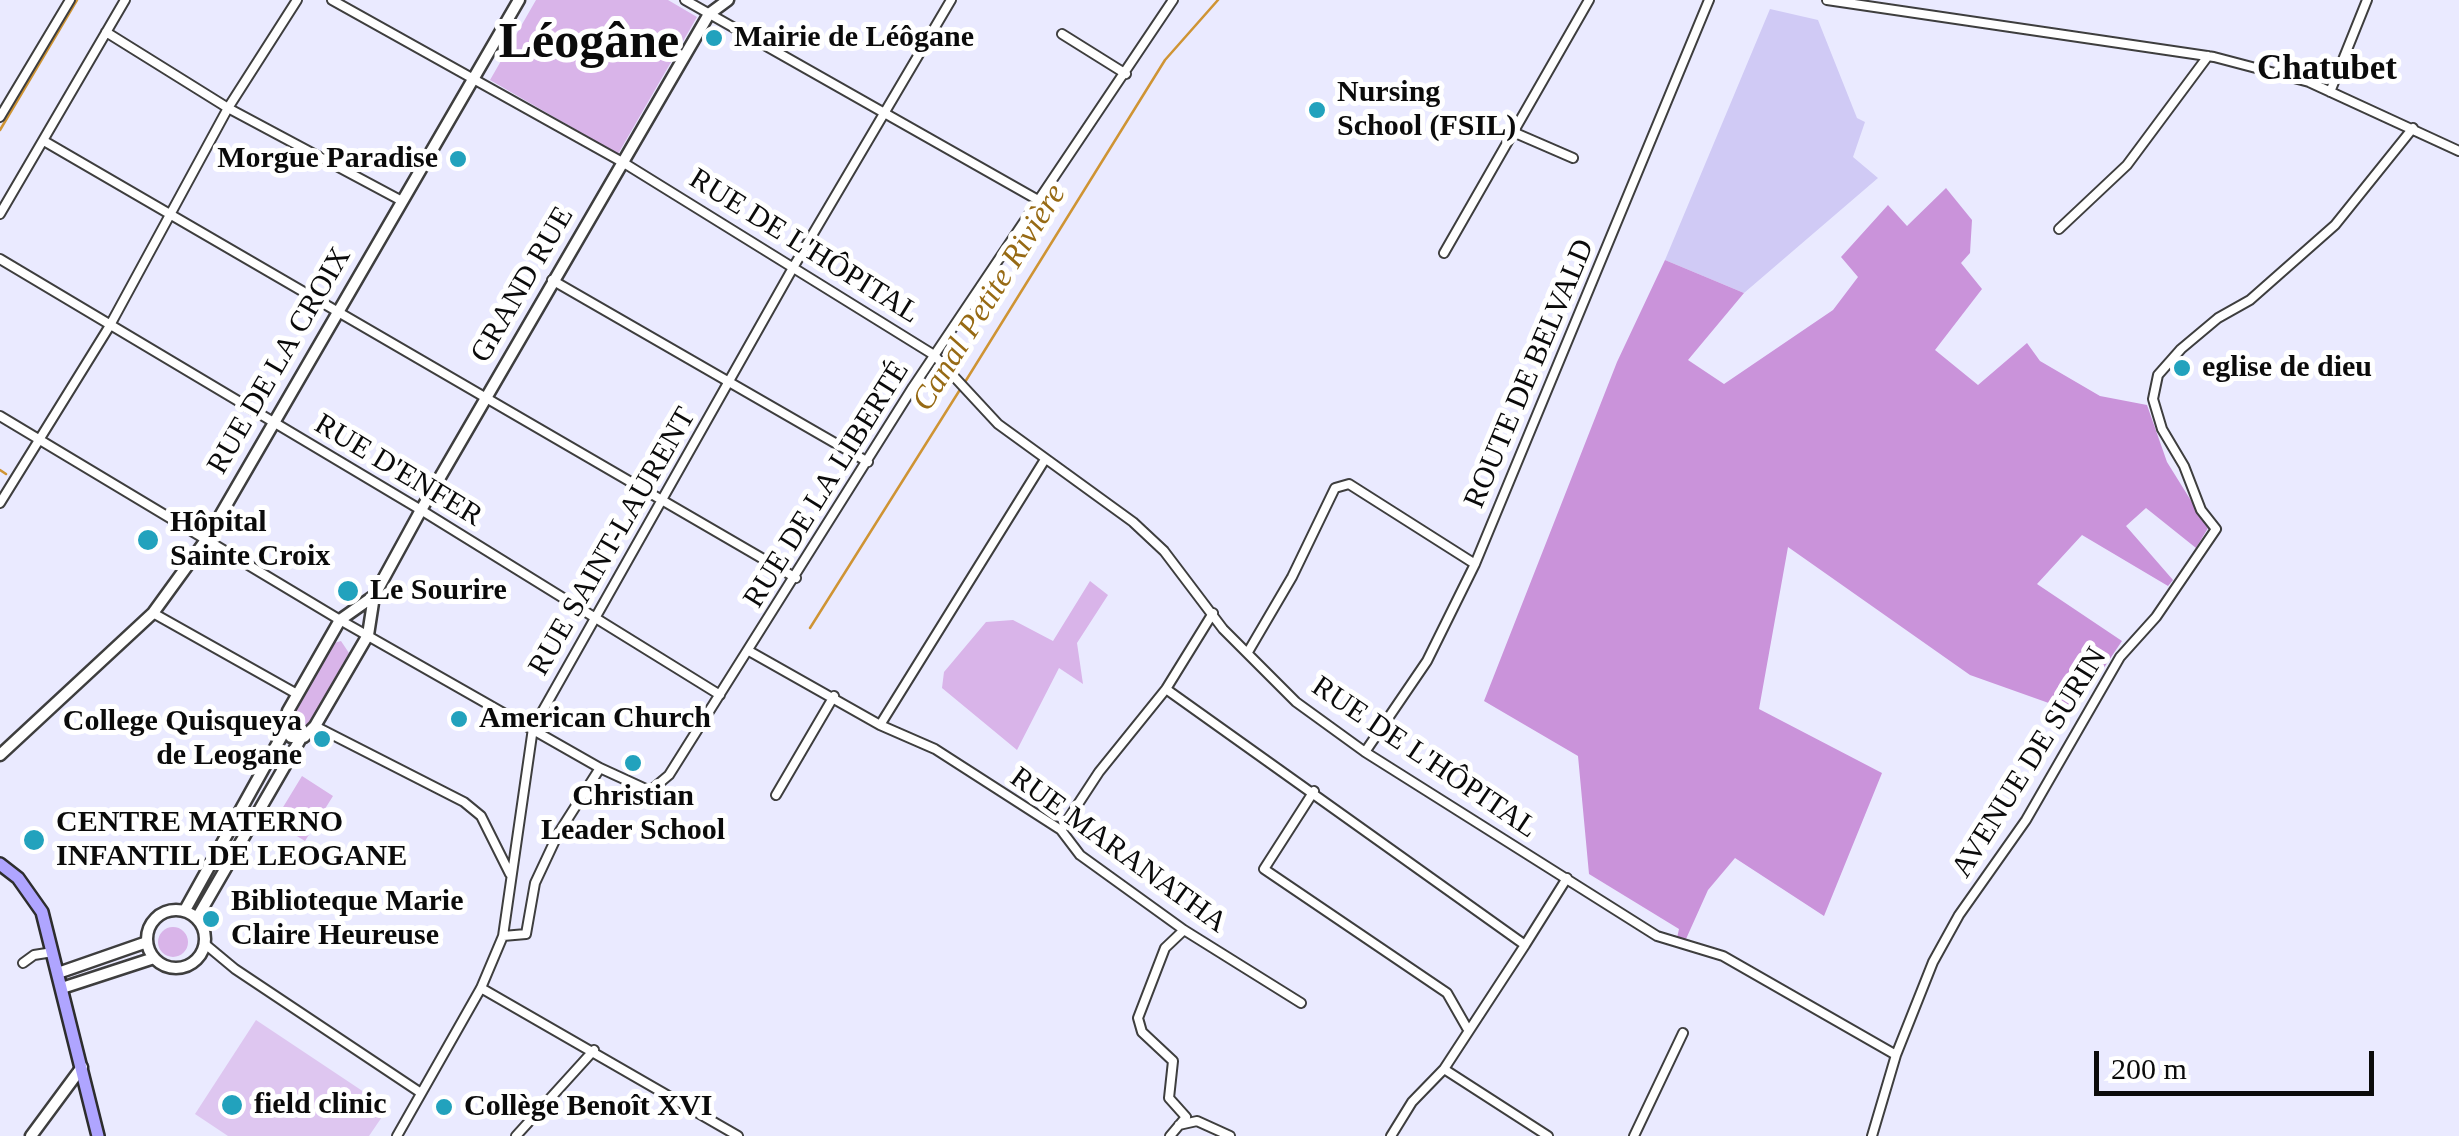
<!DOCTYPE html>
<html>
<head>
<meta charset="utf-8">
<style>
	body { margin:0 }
	#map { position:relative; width:2459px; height:1136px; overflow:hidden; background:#eaeaff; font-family:"Times New Roman",serif }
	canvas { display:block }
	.scale { position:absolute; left:2094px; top:1051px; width:280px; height:45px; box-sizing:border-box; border:5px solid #0b0b0b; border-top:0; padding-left:12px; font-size:30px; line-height:35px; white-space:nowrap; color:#0b0b0b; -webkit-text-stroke:8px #fff; paint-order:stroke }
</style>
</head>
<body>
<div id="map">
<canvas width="2459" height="1136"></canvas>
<div class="scale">200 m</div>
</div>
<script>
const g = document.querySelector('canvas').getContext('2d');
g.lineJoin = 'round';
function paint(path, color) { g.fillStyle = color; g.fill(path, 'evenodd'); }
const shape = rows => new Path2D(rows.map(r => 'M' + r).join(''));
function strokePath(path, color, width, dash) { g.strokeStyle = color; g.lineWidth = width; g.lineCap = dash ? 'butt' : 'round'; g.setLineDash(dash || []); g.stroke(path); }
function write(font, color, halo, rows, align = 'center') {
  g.font = font + ' "Times New Roman",serif'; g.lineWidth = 10; g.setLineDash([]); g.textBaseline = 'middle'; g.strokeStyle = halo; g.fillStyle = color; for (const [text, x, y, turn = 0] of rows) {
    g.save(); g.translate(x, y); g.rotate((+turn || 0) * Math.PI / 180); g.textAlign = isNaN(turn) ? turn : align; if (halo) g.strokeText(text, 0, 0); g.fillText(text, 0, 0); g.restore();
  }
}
paint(shape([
	[1770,9,1818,20,1857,118,1865,122,1853,157,1878,178,1744,293,1665,260]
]), '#d0caf5');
paint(shape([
	[536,0,668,0,697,17,618,154,490,80],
	[1090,581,1108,595,1077,643,1083,684,1059,668,1017,750,942,688,944,672,986,622,1013,620,1053,641],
	[341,641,349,653,309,723,304,729,294,729,291,715,334,643],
	[302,776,333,796,305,841,274,822],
	'158 942a15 15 0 1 1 30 0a15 15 0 1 1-30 0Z'
]), '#d9b4e9');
paint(shape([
	[1946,188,1972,220,1970,253,1961,263,1982,289,1935,350,1978,385,2027,343,2040,361,2100,396,2147,405,2167,462,2208,528,2196,548,2146,508,2126,526,2173,580,2168,586,2082,535,2037,584,2122,641,2074,712,1970,675,1788,547,1759,709,1882,773,1824,916,1735,858,1708,890,1686,939,1677,938,1679,929,1589,874,1578,756,1484,701,1617,362,1665,260,1744,293,1688,360,1724,384,1833,310,1858,277,1841,257,1888,205,1907,226]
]), '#ca93da');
paint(shape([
	[256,1020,388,1108,369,1136,228,1136,195,1114]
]), '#dec6f0');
strokePath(shape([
	[0,130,77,0],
	[965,382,1165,60,1218,0],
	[0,470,6,474],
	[810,628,961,388]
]), '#cf9434', 2.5);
const minor = shape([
	[332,0,624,163,934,355,998,424,1133,522,1164,551,1223,629,1296,702,1365,752,1657,936,1723,956,1896,1055],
	[685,0,1038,200],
	[1827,0,2214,57,2309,82,2459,151],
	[106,32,228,108,402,201],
	[1062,34,1126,74],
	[2330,92,2367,0],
	[0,117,70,0],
	[1513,132,1573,158],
	[44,141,796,578],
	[0,214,125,0],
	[2059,229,2127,165,2208,56],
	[1444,253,1589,0],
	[0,259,421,510,720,695],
	[552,280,868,462],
	[0,416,340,620,600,768,650,791,669,775,913,387,1173,0],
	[0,503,109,327,228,108,297,0],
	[153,613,297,694],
	[749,651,880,725,935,749,1061,830,1080,855,1184,930,1301,1003],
	[1248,652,1292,577,1335,488,1349,484,1475,564],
	[1166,689,1525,945,1444,1069,1412,1102,1391,1136],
	[880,725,1044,461],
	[315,726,464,802,481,816,510,874],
	[1365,752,1427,661,1475,564,1709,0],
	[1314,791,1264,869,1447,993,1467,1028],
	[776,795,834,696],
	[1061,830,1099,772,1166,689,1213,613],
	[503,936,526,934,535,883,558,834,600,768],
	[205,944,235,969,421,1093],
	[1525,945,1567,878],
	[23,963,34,955,53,952],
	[481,988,738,1136],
	[1444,1069,1548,1136],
	[1179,1125,1197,1121,1230,1136],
	[397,1136,481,988,503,936,533,728,794,266,951,0],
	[516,1136,594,1050],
	[1170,1136,1186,1117,1169,1098,1173,1061,1142,1032,1138,1018,1165,948,1184,930],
	[1634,1136,1683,1033],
	[1872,1136,1896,1055,1933,962,1959,915,2026,820,2120,657,2156,617,2216,529,2201,510,2184,466,2162,429,2153,399,2158,375,2181,349,2218,318,2250,300,2335,225,2413,128]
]);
const tertiary = shape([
	[374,596,340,620,288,711,284,725,291,737,304,737,315,726,368,635,374,596,421,510,709,14,728,0],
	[0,755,153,613,206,540,519,0],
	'147 939a29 29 0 1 1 58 0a29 29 0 1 1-58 0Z',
	[185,910,285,730],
	[197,918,301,738],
	[58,973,147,942],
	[62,988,154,958],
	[31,1136,82,1067]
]);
const secondary = shape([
	[0,864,18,878,42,912,98,1136]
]);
strokePath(minor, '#3e3e3e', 12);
strokePath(tertiary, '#3e3e3e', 15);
strokePath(secondary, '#2d2d2d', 16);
strokePath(minor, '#fff', 8);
strokePath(tertiary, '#fff', 10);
strokePath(secondary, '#afa5ff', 11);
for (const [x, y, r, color] of [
	[714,38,10,"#22a2bd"],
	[1317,110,10,"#22a2bd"],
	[458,159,10,"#22a2bd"],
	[2182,368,10,"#22a2bd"],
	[148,540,12,"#22a2bd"],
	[348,591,12,"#22a2bd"],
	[459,719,10,"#22a2bd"],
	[322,739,10,"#22a2bd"],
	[633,763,10,"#22a2bd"],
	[34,840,12,"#22a2bd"],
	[211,919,10,"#22a2bd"],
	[232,1105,12,"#22a2bd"],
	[444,1107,10,"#22a2bd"]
]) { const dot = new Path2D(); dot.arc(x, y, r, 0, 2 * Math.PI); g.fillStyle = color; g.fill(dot); strokePath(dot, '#fff', 4); }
write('bold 30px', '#0b0b0b', '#fff', [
	["Mairie de Léôgane",734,38],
	["Nursing",1337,93],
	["School (FSIL)",1337,127],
	["Morgue Paradise",438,159,"right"],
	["eglise de dieu",2202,368],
	["Hôpital",170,523],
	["Sainte Croix",170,557],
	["Le Sourire",370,591],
	["American Church",479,719],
	["College Quisqueya",302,722,"right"],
	["de Leogane",302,756,"right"],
	["Christian",633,797,"center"],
	["Leader School",633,831,"center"],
	["CENTRE MATERNO",56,823],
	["INFANTIL DE LEOGANE",56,857],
	["Biblioteque Marie",231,902],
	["Claire Heureuse",231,936],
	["field clinic",254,1105],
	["Collège Benoît XVI",464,1107]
], 'left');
write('30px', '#0b0b0b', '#fff', [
	["RUE DE L'HÔPITAL",804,247,32],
	["GRAND RUE",523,285,-60],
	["RUE DE LA CROIX",280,361,-60],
	["ROUTE DE BELVALD",1530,374,-67],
	["RUE D'ENFER",398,471,31],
	["RUE DE LA LIBERTÉ",827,485,-58],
	["RUE SAINT-LAURENT",613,542,-60],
	["RUE DE L'HÔPITAL",1424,758,34],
	["AVENUE DE SURIN",2030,763,-58],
	["RUE MARANATHA",1118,851,36]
]);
write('italic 32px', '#976a14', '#fff', [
	["Canal Petite Rivière",990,298,-58]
]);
write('bold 35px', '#0b0b0b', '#fff', [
	["Chatubet",2327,70]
]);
write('bold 50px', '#0b0b0b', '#fff', [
	["Léogâne",589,44]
]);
</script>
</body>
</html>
